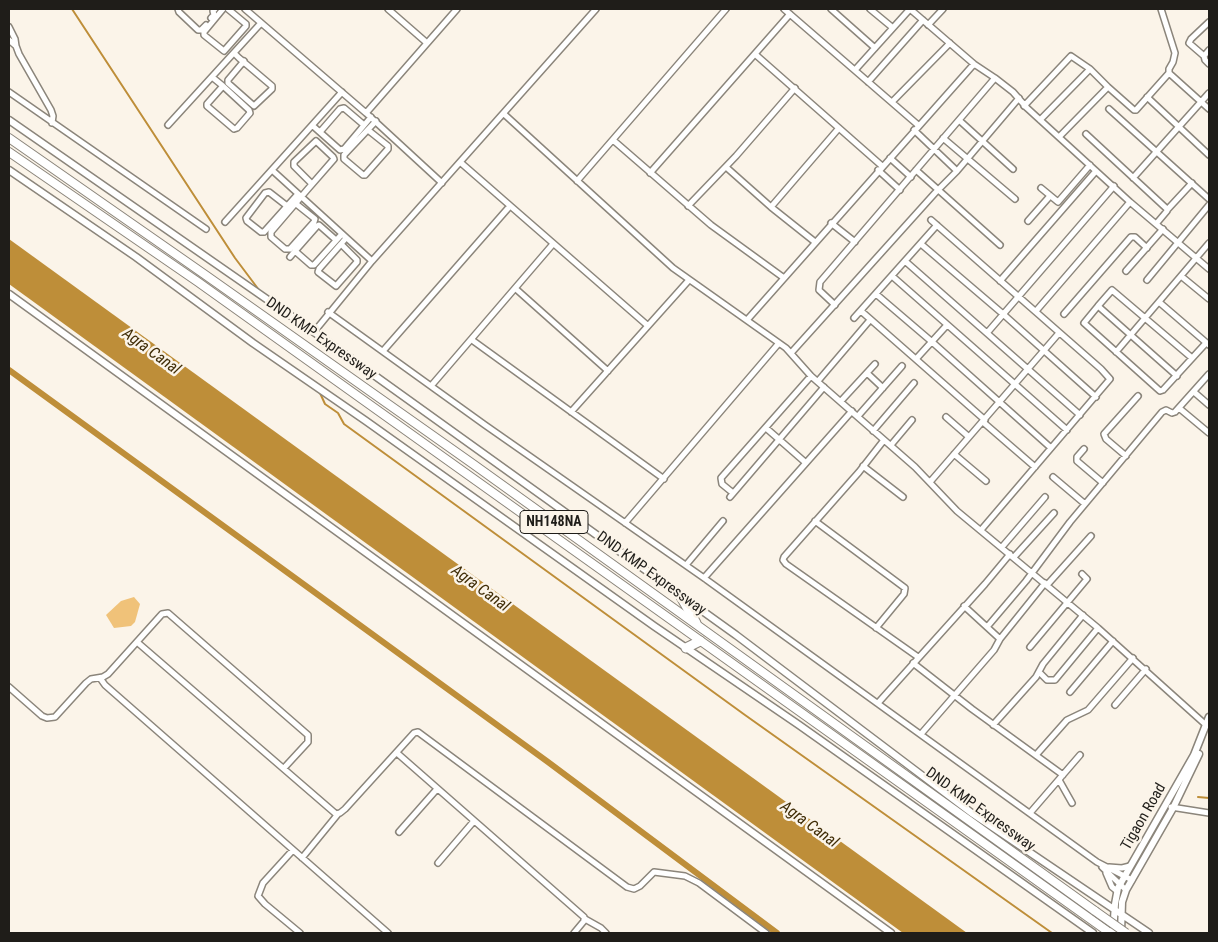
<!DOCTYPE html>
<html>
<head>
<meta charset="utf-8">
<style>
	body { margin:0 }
	#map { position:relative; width:1218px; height:942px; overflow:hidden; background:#fbf4e9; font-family:"Roboto Condensed",sans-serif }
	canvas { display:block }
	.frame { position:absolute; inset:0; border:10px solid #1f1d19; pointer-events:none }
</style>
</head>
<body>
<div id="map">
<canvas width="1218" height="942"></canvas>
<div class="frame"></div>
</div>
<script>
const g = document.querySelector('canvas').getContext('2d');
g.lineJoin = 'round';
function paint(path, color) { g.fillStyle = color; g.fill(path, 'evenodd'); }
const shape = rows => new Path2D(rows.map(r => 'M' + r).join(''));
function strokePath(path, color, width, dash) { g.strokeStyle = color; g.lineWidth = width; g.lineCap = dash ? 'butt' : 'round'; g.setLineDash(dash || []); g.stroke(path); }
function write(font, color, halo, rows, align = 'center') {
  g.font = font + ' "Roboto Condensed",sans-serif'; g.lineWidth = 5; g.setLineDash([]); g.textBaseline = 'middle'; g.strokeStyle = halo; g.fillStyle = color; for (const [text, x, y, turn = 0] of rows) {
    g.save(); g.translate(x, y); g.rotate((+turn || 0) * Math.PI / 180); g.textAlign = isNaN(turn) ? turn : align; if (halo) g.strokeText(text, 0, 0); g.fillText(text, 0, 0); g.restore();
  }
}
paint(shape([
	[134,597,140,604,135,622,131,626,114,628,106,615,121,601]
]), '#f0c279');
paint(shape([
	[9,239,967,933,903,933,9,284]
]), '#be8e39');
strokePath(shape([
	[72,9,235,258,259,290],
	[320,393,325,404,338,413,344,424,745,715,1052,933],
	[1198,797,1209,798]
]), '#be8e39', 2);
strokePath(shape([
	[9,370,548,762,777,933]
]), '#be8e39', 6);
const minor = shape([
	[178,9,179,12,198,30,201,30,206,25],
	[223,9,204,32,204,35,224,51,246,26,246,24,228,9],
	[245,9,366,113,442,183],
	[388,9,427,43],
	[784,9,918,125],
	[831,9,875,48],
	[870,9,893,28],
	[910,9,974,64,995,78,1013,92,1027,108,1130,202,1209,269],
	[1161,9,1175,53,1173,62,1169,69,1169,73],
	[211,18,214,15,213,11,215,9],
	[1209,22,1191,39,1189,43,1204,56,1205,60,1209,64],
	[928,25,943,9],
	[9,27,15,39,16,46,19,54,51,110,53,116,52,123],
	[9,40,16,46],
	[234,53,239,58,272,86,272,89,254,106,228,83,228,80,244,61],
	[756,55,882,166],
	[1204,56,1209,50],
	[855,70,910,9],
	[212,77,223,86,249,110,250,113,237,128,234,129,207,106,207,104,223,86],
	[868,82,923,20],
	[9,92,206,229],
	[1147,97,1209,155],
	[892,102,950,43],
	[1024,106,1071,56,1090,69,1108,87,1134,110,1136,110,1169,73,1209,109],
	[1109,109,1209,199],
	[366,113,457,9],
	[504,114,673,268,786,348,811,376,915,467,957,511,1098,628,1206,725],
	[959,120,1013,169],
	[1040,120,1090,69],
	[168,125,261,23],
	[313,126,340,150,344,149,371,117],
	[368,130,388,146,388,149,365,175,363,175,344,159,344,155,376,121],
	[914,130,957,171],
	[320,132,340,109,344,108,364,125],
	[1086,134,1167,209,1167,211,1156,224],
	[1059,137,1108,87],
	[943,138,1015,199],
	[613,140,711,225,784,278],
	[890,158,911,177],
	[460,162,647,325],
	[726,167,771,207,815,242],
	[272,170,372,261],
	[878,170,900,190],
	[916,170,1000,245],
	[650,173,790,14],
	[1133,178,1209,93],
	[577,181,726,9],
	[1041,188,1058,202,1090,165],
	[295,203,315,219,314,222,290,249,285,249,271,237,271,232,307,190,334,159,333,157,316,141,294,162,294,166,312,184],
	[287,206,269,192,265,193,246,218,247,221,261,232,264,232,298,194],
	[688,206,736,156,795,88],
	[771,207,839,128],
	[1167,210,1192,183],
	[931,220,1101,369,1110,379,981,530],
	[1028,221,1050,196],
	[225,222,342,92],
	[831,223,855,242],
	[341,244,357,260,357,262,336,286,318,272,319,269,341,244,346,238],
	[921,244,1003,314,1096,397],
	[295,251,317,226,319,225,336,240],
	[290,257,295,251,311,265,314,265,342,234],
	[905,261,1080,415],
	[1126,271,1163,229],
	[892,276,1067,430],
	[1181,276,1209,299],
	[1147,280,1209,205],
	[1000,281,1096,171],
	[516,289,608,371],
	[876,294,931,341,1051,448],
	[1159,302,1209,345],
	[835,305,819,290,820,282,995,78],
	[1098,306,1084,323,1160,391,1163,390,1206,343],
	[861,311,985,420],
	[1036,311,1130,202],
	[328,312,485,425,704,578,1097,862,1132,880],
	[1064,314,1131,237,1135,237,1147,248],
	[854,318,937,225],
	[747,320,974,64],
	[314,332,372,261,596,9],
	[987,333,1114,186],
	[472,340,664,479],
	[383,351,510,206],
	[1116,352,1209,243],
	[791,353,935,193,957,171,1019,98],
	[916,359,947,325],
	[867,373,883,388],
	[1177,376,1098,306,1112,290,1192,358],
	[818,381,870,320],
	[431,386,553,244],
	[1194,392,1209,405],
	[841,401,875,364],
	[1179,408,1209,433],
	[571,412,689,280],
	[858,416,902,366],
	[946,417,969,437],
	[983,422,1035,467],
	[766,428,806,463],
	[873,431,914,383],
	[884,440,859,472,784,557,783,560,786,564,918,657],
	[891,445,912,420],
	[1084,449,1077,457,1077,461,1103,483],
	[954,454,986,481],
	[1126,456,1106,439,1104,434,1138,396],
	[863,466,903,497],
	[1053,477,1085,504],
	[930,482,1059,333],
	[733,493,722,484,721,478,811,376],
	[730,497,824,387],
	[815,521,905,588,904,594,876,628],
	[625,523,779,343],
	[1002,547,1045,497],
	[1014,557,1054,513],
	[686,565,723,521],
	[704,578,852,411],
	[1047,585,1091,536],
	[964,606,1000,639],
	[987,627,1026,581,1070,522,1162,412,1166,410,1172,413,1175,412,1209,374],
	[137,642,336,814,340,813,345,809,414,733,418,732,627,887,634,889,640,886,654,872,685,876,699,883,766,933],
	[1030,647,1087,579,1082,574],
	[913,663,972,709,1063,775],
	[1039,672,1047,680,1055,680,1098,628],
	[100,678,105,685,388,933],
	[9,687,42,716,47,718,55,717,86,683,91,679,103,677,108,674,162,614,168,613,308,735,308,742,284,768],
	[1070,692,1113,641],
	[878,703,985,584,1010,554],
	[1115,705,1146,669],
	[993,725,1036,677,1043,664,1083,615],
	[921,734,994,650,1000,639,1045,583],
	[397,753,584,917,584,921,574,933],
	[1036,755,1067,720,1088,710,1133,658],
	[1059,780,1072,803],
	[1171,807,1209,813],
	[1030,813,1080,755],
	[399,832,437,789],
	[293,850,263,883,258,896,265,904,300,933],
	[302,858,338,814],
	[438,863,474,821],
	[1102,867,1126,890],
	[1109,867,1122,868,1130,866],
	[1106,873,1112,887,1117,891],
	[585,919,601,928,606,933]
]);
const tertiary = shape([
	[9,120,314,332,736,635,973,814,1149,933],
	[9,170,136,257,253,343,366,421,654,626,799,725,1093,933],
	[9,294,891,933],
	[1121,932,1122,902,1126,890,1173,808,1199,754],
	[1113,933,1115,904,1118,888,1194,755,1209,717]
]);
const trunk = shape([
	[9,138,204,274,473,464,1095,911],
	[9,152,198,282,464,472,1110,933]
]);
const motorway = shape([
	[680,595,696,623],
	[686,648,700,641]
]);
strokePath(minor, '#8b857b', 8);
strokePath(tertiary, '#8b857b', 9);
strokePath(trunk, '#8b857b', 10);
strokePath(motorway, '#8b857b', 11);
strokePath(minor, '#fff', 5);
strokePath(tertiary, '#fff', 6);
strokePath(trunk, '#fff', 8);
strokePath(motorway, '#fff', 9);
const trunkBridge = shape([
	[1095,911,1126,933]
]);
strokePath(trunkBridge, '#8b857b', 10, []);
strokePath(trunkBridge, '#fff', 8);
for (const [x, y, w] of [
	[554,522,68]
]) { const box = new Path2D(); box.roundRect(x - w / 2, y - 11.5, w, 23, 4); g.fillStyle = '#fbf4e9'; g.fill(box); strokePath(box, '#1f1d19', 1); }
write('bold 14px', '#1f1d19', null, [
	["NH148NA",554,522]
]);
write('15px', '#1f1d19', '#fbf4e9', [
	["DND KMP Expressway",321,339,35],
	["DND KMP Expressway",651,574,36],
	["DND KMP Expressway",980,810,36],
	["Tigaon Road",1144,817,-60]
]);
write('italic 16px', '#402d07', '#fbf4e9', [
	["Agra Canal",151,352,36],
	["Agra Canal",480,589,36],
	["Agra Canal",809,825,36]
]);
</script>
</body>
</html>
